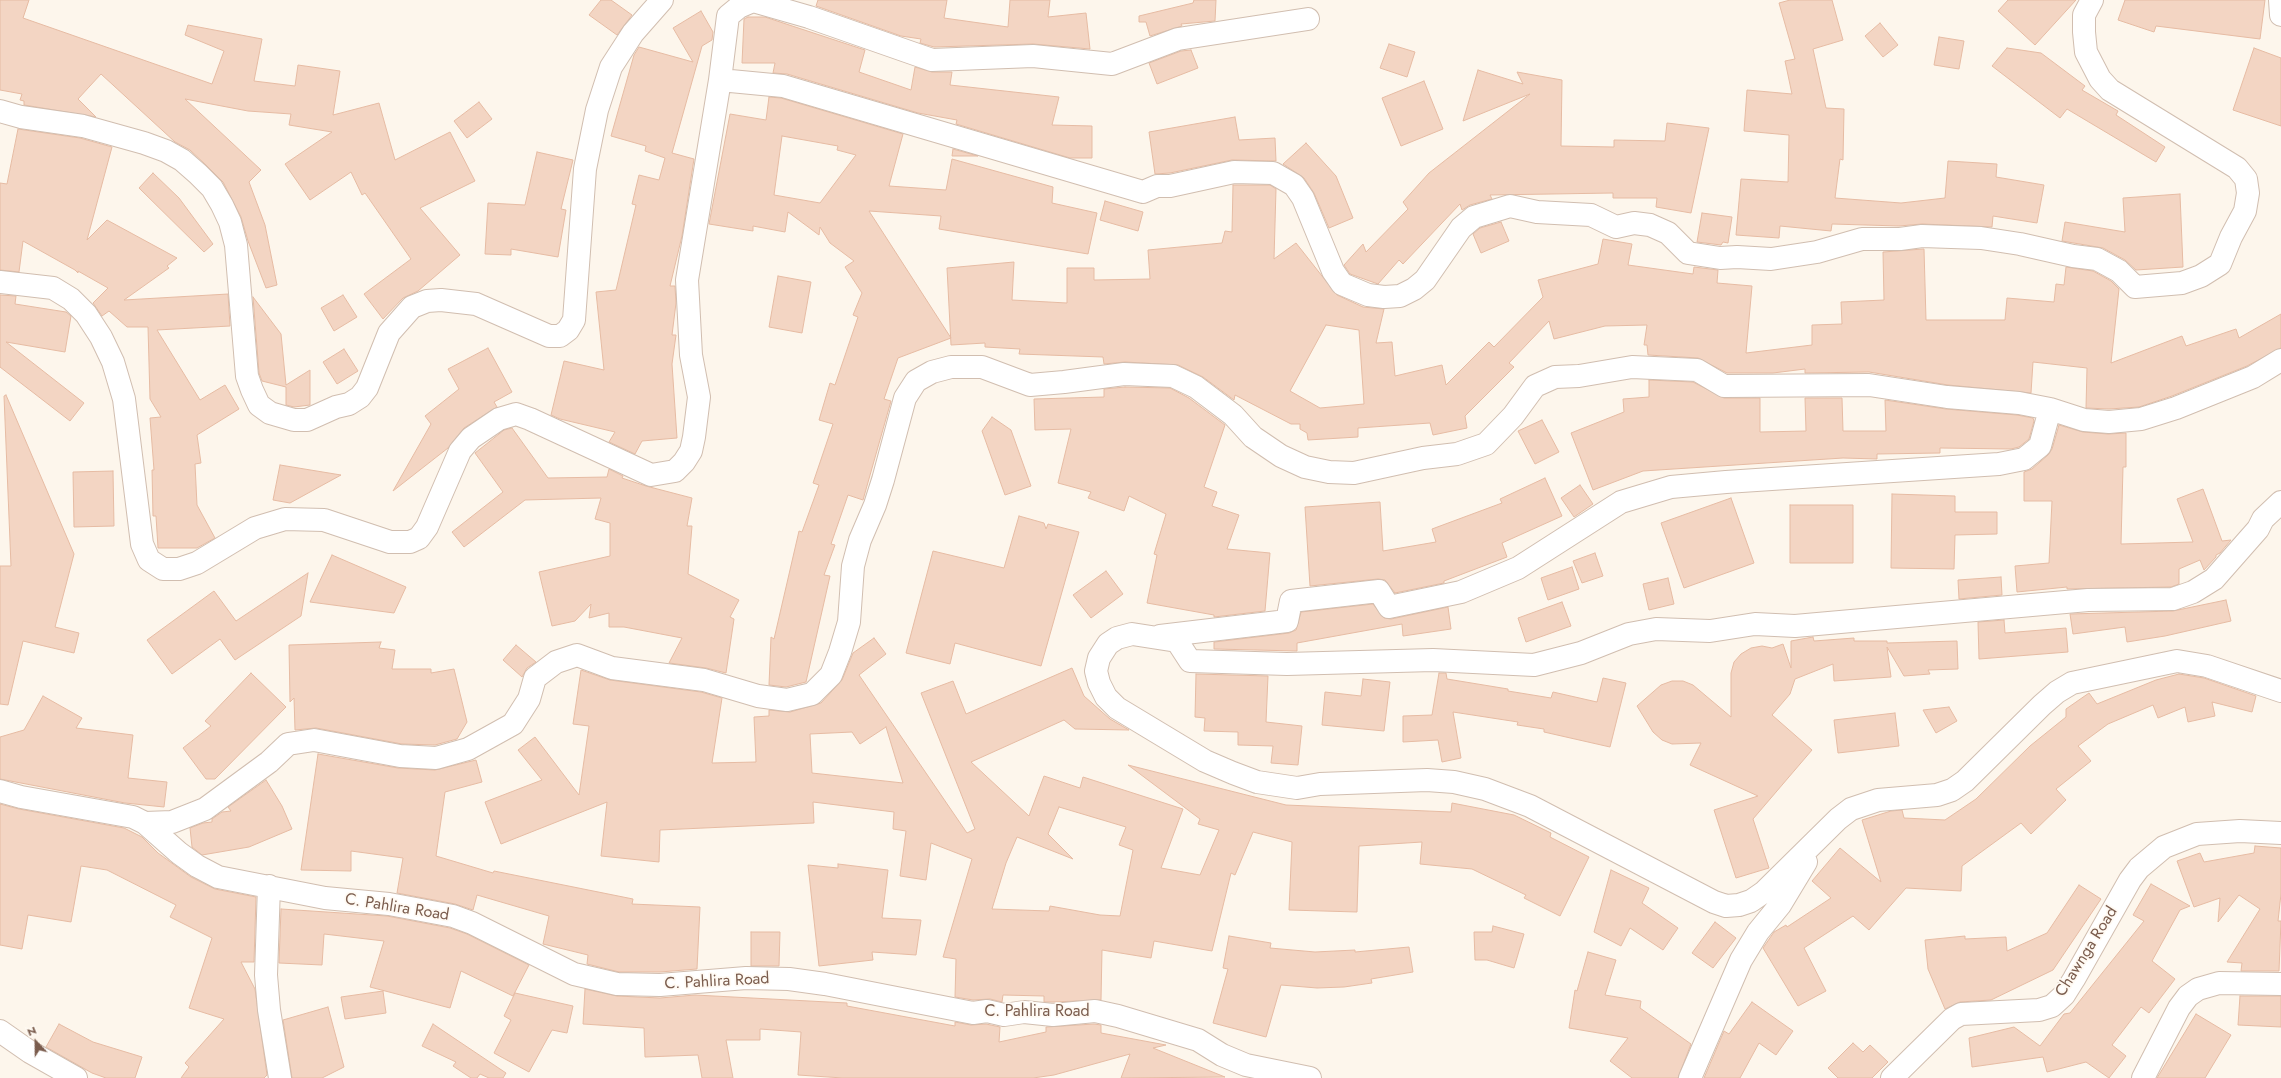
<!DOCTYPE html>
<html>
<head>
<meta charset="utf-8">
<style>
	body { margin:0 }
	#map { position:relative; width:2281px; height:1078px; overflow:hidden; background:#fdf6ec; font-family:Jost,sans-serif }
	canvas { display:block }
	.north { position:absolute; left:16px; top:1022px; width:40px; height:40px; -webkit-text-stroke:3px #fffaf3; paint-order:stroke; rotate:338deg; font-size:11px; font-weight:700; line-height:16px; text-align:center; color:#7a5c4d }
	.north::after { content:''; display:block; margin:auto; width:14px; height:18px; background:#7a5c4d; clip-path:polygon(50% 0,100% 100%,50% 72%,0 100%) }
</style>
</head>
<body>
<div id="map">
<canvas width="2281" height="1078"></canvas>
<div class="north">N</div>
</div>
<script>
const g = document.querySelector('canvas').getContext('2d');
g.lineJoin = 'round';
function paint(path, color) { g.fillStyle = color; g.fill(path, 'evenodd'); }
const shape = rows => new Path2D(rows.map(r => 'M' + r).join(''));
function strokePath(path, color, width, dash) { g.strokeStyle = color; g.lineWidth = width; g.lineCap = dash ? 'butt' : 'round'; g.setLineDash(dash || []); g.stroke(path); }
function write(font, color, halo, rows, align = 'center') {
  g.font = font + ' Jost,sans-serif'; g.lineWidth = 3.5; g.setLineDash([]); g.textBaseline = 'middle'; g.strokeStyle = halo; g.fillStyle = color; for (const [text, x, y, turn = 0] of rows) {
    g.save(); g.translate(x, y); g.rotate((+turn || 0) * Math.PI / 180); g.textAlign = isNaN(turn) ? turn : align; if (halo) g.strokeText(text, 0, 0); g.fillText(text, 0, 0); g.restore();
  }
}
const building = shape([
	[0,0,29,0,23,18,212,84,224,51,185,35,188,25,262,39,254,81,295,86,298,65,340,71,333,115,379,103,395,160,450,132,475,181,420,208,460,255,418,291,403,298,383,319,364,294,411,259,365,193,362,195,351,172,310,200,285,164,332,132,289,125,291,114,248,111,185,99,261,170,249,182,265,225,277,285,266,288,248,241,241,217,223,182,206,165,190,150,175,142,101,74,78,99,96,117,24,105,24,101,20,100,22,94,0,90,0,0],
	[601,0,611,0,632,15,617,35,589,15,601,0],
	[818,0,947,0,944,18,1008,27,1010,0,1050,0,1048,17,1086,13,1090,49,1033,44,934,47,920,43,921,39,901,36,816,6,818,0],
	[1194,0,1216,0,1215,21,1181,24,1182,26,1150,36,1146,22,1139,22,1139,16,1193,3,1194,0],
	[1790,0,1832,0,1843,40,1813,49,1826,108,1844,109,1843,160,1840,159,1835,198,1901,203,1945,198,1948,161,1997,164,1996,177,2044,185,2037,223,1993,216,1992,227,1922,224,1899,226,1832,224,1831,231,1780,226,1779,238,1736,235,1741,179,1788,182,1789,135,1744,131,1747,90,1792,94,1785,61,1795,59,1779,3,1790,0],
	[2008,0,2076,0,2035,45,1998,11,2008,0],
	[2125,0,2265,0,2260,39,2156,26,2154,32,2118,20,2125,0],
	[701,11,713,32,712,40,702,46,672,153,694,159,682,236,670,286,675,286,676,303,672,335,676,335,672,364,677,438,642,441,635,454,609,442,615,432,560,419,551,415,564,361,604,370,596,292,616,290,636,205,632,204,639,175,659,180,665,158,645,151,646,146,611,136,634,55,639,47,693,62,673,28,701,11],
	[748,17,765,17,865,50,859,72,911,90,915,67,932,72,952,72,950,85,1059,97,1052,125,1092,126,1092,158,1070,158,956,124,957,120,918,113,787,74,773,73,775,63,742,63,744,19,748,17],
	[1880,23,1898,45,1883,57,1865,36,1880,23],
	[1939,37,1964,41,1959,69,1934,65,1939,37],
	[1389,44,1415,52,1407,77,1380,68,1389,44],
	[2007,48,2041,53,2085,86,2082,90,2118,111,2116,115,2165,147,2156,162,2067,109,2060,118,1992,66,2007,48],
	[2254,48,2281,58,2281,126,2233,110,2254,48],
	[1191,50,1198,68,1157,84,1149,63,1181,51,1191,50],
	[1478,70,1523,84,1517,72,1562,80,1561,146,1614,147,1614,140,1665,141,1667,123,1709,128,1691,213,1656,207,1657,198,1613,198,1613,193,1490,195,1492,199,1470,205,1462,210,1460,204,1403,264,1399,260,1378,284,1350,274,1344,265,1363,244,1366,252,1408,209,1403,202,1429,173,1530,94,1463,121,1478,70],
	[1424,81,1443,129,1401,146,1382,98,1424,81],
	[769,97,781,98,903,134,889,186,946,190,952,159,1053,187,1052,203,1097,213,1088,254,939,229,941,216,869,211,951,338,898,358,884,399,891,401,863,500,848,495,831,544,835,545,824,575,830,576,806,682,786,687,769,685,771,637,774,639,799,531,802,532,819,485,813,483,833,424,819,420,830,383,835,385,858,317,853,315,862,293,845,267,854,261,830,243,820,227,819,235,788,212,785,232,753,226,753,231,709,224,730,114,766,120,769,97],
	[782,136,838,146,837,150,856,155,820,203,774,195,782,136],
	[479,102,492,119,467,138,454,121,479,102],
	[1235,117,1239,140,1275,138,1276,161,1232,160,1170,173,1155,174,1149,132,1235,117],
	[18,129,80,138,112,147,87,240,107,220,177,258,167,266,169,268,124,300,228,294,230,326,157,330,200,400,225,385,239,409,197,435,201,463,195,464,197,505,215,538,197,548,158,548,156,516,153,516,152,470,154,470,150,418,161,417,150,399,148,327,127,327,109,311,102,316,93,303,108,288,78,271,78,273,75,270,23,241,19,272,0,270,0,183,7,184,18,129],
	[1306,143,1336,176,1353,218,1329,228,1314,193,1304,178,1283,164,1306,143],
	[953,149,978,156,952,156,953,149],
	[537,152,573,160,561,209,566,210,558,257,511,249,511,255,485,254,488,203,525,205,537,152],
	[153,173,179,198,213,244,204,252,139,188,153,173],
	[1233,185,1270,185,1276,189,1274,259,1296,243,1337,295,1363,307,1384,309,1376,343,1392,342,1395,376,1442,365,1446,385,1489,342,1494,347,1543,297,1538,280,1598,264,1603,239,1632,244,1628,265,1693,274,1694,267,1718,270,1717,283,1752,286,1746,353,1812,345,1812,325,1842,324,1841,302,1884,300,1883,252,1923,249,1924,249,1926,320,2005,320,2007,298,2054,302,2056,284,2064,285,2066,267,2093,271,2111,281,2119,289,2111,363,2182,336,2186,346,2236,329,2239,338,2281,314,2281,348,2247,366,2172,396,2139,407,2109,409,2086,408,2087,368,2033,362,2031,393,1948,385,1869,372,1805,373,1805,369,1773,373,1727,373,1698,358,1648,355,1647,345,1644,345,1647,325,1605,326,1554,339,1549,321,1509,363,1514,367,1465,416,1467,428,1433,435,1430,423,1358,428,1358,437,1308,440,1307,433,1300,429,1300,424,1291,424,1235,395,1234,400,1203,377,1178,365,1125,362,1104,364,1103,357,1019,354,1020,349,985,347,985,343,951,345,947,268,1014,262,1012,300,1067,303,1067,268,1094,268,1094,280,1150,279,1148,250,1222,243,1225,231,1232,232,1233,185],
	[1326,325,1359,330,1364,404,1320,408,1290,391,1326,325],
	[2180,194,2183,267,2136,270,2125,260,2103,248,2062,241,2065,222,2125,232,2123,198,2180,194],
	[1105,201,1143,212,1138,231,1100,220,1105,201],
	[1702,213,1732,217,1728,243,1723,242,1721,245,1697,242,1702,213],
	[1501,222,1509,241,1481,253,1473,234,1480,228,1501,222],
	[778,276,811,282,802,333,769,327,778,276],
	[0,295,16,296,15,304,66,312,71,316,65,352,6,342,84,403,70,421,0,367,0,295],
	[343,295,357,317,334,331,321,308,343,295],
	[253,297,281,334,286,385,310,370,310,405,294,407,286,405,286,387,262,381,259,373,253,297],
	[488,348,512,392,494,402,497,407,464,428,448,448,393,491,431,424,425,416,459,389,448,369,488,348],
	[344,349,358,371,337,384,323,362,344,349],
	[1649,380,1693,382,1724,398,1760,398,1760,432,1806,431,1805,398,1842,398,1843,431,1886,431,1885,400,1946,409,2017,415,2033,418,2034,421,2029,439,2019,447,2011,449,1940,448,1940,453,1877,454,1877,459,1843,458,1643,471,1593,490,1571,433,1624,412,1623,399,1649,397,1649,380],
	[1125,387,1170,388,1189,398,1225,425,1204,487,1217,492,1212,506,1239,515,1227,549,1270,553,1265,611,1214,617,1214,615,1147,603,1157,555,1154,554,1166,514,1129,496,1124,511,1088,498,1091,492,1058,483,1071,429,1035,430,1034,399,1104,397,1104,389,1125,387],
	[6,395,74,554,55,627,79,633,74,653,23,641,8,705,0,704,0,566,11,566,4,396,6,395],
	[992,417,1011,430,1031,486,1005,495,982,431,992,417],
	[1542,420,1559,452,1535,464,1518,431,1542,420],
	[2059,425,2083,432,2108,434,2126,433,2126,467,2123,467,2121,544,2193,542,2177,499,2203,489,2222,541,2231,540,2220,553,2216,555,2216,557,2204,570,2200,560,2179,569,2179,584,2171,587,2067,589,2067,587,2017,592,2015,566,2049,563,2052,501,2024,501,2024,472,2032,469,2048,455,2052,449,2059,425],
	[512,428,548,478,607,477,609,469,623,476,622,478,646,486,692,498,687,526,692,526,688,574,739,600,730,617,734,619,726,673,706,668,669,663,682,638,624,627,609,627,609,613,589,618,591,604,575,621,552,626,539,572,610,556,610,523,595,519,601,498,525,500,464,547,452,532,503,492,475,453,504,430,512,428],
	[280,465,341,475,290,503,273,500,280,465],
	[113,471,114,526,74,527,73,472,113,471],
	[1545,478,1562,516,1502,543,1507,557,1444,581,1444,583,1395,593,1385,580,1378,579,1310,586,1305,507,1380,502,1383,551,1436,542,1432,529,1502,503,1500,499,1545,478],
	[1580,485,1593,504,1574,517,1561,498,1580,485],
	[1892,494,1955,496,1955,512,1997,512,1997,534,1955,535,1954,569,1891,568,1892,494],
	[1731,498,1754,563,1684,588,1661,523,1731,498],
	[1790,505,1853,505,1853,563,1790,563,1790,505],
	[1019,516,1044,523,1046,529,1048,524,1079,532,1041,666,955,643,950,664,906,653,933,551,1004,568,1019,516],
	[1595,553,1603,576,1582,583,1573,561,1595,553],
	[332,555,406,587,394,613,310,602,332,555],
	[1572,567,1579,589,1548,600,1541,578,1572,567],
	[1106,571,1123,594,1091,618,1073,595,1106,571],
	[308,573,301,616,235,660,220,639,172,674,147,640,214,591,236,621,308,573],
	[2001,577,2002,595,1959,599,1958,580,2001,577],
	[1668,578,1674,604,1649,610,1643,584,1668,578],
	[2226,600,2231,621,2165,636,2127,642,2125,627,2073,634,2070,614,2173,611,2226,600],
	[1562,602,1571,626,1526,642,1518,618,1562,602],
	[1373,604,1384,618,1391,619,1448,607,1451,629,1403,636,1402,624,1297,643,1297,651,1214,649,1214,642,1289,633,1296,630,1301,612,1373,604],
	[2004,620,2005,633,2066,628,2068,652,1979,659,1978,622,2004,620],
	[1813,637,1814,641,1854,638,1854,641,1887,641,1887,643,1957,641,1958,669,1928,670,1930,674,1904,676,1887,647,1891,677,1834,681,1833,664,1795,679,1790,694,1772,715,1812,750,1753,819,1769,868,1736,878,1714,810,1758,796,1690,765,1701,743,1672,744,1662,740,1653,732,1637,706,1661,685,1672,681,1683,681,1693,685,1731,717,1731,673,1734,662,1741,654,1751,648,1762,646,1772,648,1783,644,1791,668,1791,641,1813,637],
	[874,638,886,654,859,675,967,833,975,829,921,693,953,681,966,714,1072,668,1084,696,1110,719,1129,730,1075,729,1064,720,971,762,1029,816,1044,776,1080,788,1083,777,1183,809,1161,868,1200,875,1219,830,1198,824,1200,819,1128,765,1286,805,1451,812,1452,803,1514,815,1551,833,1550,837,1589,857,1560,916,1524,898,1526,895,1472,869,1420,864,1422,842,1359,846,1357,912,1289,910,1292,842,1253,832,1235,875,1231,873,1212,951,1154,941,1151,958,1102,950,1101,1000,1053,1002,1044,1002,1044,996,1003,995,1002,1002,990,999,973,1000,955,997,956,959,943,957,972,859,931,843,926,880,900,876,906,831,893,829,894,812,813,802,814,823,660,830,659,862,601,856,607,802,501,844,485,802,542,780,518,750,535,737,579,795,589,726,573,724,581,670,610,680,701,692,722,698,712,763,756,762,754,717,769,716,769,710,790,712,821,703,842,680,853,653,874,638],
	[886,727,903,783,812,773,810,734,852,732,860,744,886,727],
	[1059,807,1126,827,1119,845,1133,850,1120,916,1100,915,1050,906,1049,911,992,909,1006,863,1017,837,1073,859,1048,834,1059,807],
	[381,642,379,648,395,650,392,669,431,669,431,673,454,669,467,722,457,739,435,745,402,744,316,728,295,730,294,698,290,702,289,645,381,642],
	[516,645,536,662,527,668,522,677,503,660,516,645],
	[251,673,286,707,215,779,206,779,183,748,211,726,205,721,251,673],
	[1439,673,1446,673,1447,679,1508,689,1508,691,1551,698,1553,692,1597,702,1603,678,1626,683,1610,747,1544,732,1544,729,1517,725,1518,722,1453,712,1461,758,1442,762,1438,740,1403,742,1403,716,1432,715,1439,673],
	[1196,674,1268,676,1266,722,1302,726,1298,765,1271,763,1273,746,1238,745,1238,732,1204,731,1205,718,1195,717,1196,674],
	[2179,674,2204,678,2256,696,2252,712,2212,702,2215,716,2188,722,2185,707,2158,718,2153,705,2108,724,2078,746,2091,761,2056,789,2066,800,2031,834,2021,823,1962,866,1961,891,1906,888,1869,930,1853,916,1804,948,1826,991,1798,1006,1763,948,1774,932,1786,925,1787,927,1831,898,1812,881,1840,848,1881,882,1862,820,1891,811,1902,810,1904,818,1945,820,1976,799,2030,746,2066,717,2066,709,2089,693,2097,704,2156,680,2179,674],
	[1363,679,1390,682,1384,731,1322,725,1325,692,1361,696,1363,679],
	[43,696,82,718,76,728,133,735,128,778,167,782,164,807,125,803,0,779,0,737,24,730,43,696],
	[1949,707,1957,721,1936,733,1923,710,1949,707],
	[1895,713,1899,746,1838,753,1834,720,1895,713],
	[318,754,398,768,435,770,476,760,482,782,445,792,436,856,493,873,494,871,633,899,632,904,700,907,697,969,660,972,619,972,587,964,588,955,543,944,549,916,477,895,473,910,455,904,397,893,403,858,351,851,351,871,301,870,318,754],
	[266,780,282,806,292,829,249,847,202,855,192,847,190,828,203,823,212,822,212,819,222,812,231,811,228,807,266,780],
	[0,804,19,809,124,828,142,837,158,853,191,877,215,889,256,897,254,962,241,962,255,989,267,1075,264,1078,181,1078,189,1067,185,1063,224,1019,189,1008,212,938,170,917,176,905,107,870,81,866,71,922,28,915,22,949,0,945,0,804],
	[2255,846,2281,848,2281,894,2278,921,2281,921,2279,971,2241,971,2242,963,2227,962,2260,909,2239,895,2218,922,2220,898,2194,907,2177,861,2200,853,2204,862,2254,853,2255,846],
	[838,864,888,870,882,918,921,920,916,955,872,952,873,960,819,966,808,865,838,868,838,864],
	[1611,870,1649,888,1642,903,1678,928,1663,950,1630,928,1621,946,1594,932,1611,870],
	[2151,884,2190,906,2180,910,2152,961,2175,979,2149,1013,2141,1007,2112,1045,2126,1056,2109,1078,2086,1062,2047,1072,2043,1057,1972,1067,1969,1038,2014,1027,2040,1046,2064,1014,2070,1013,2144,921,2133,915,2151,884],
	[2079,885,2101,899,2053,970,1991,1000,1960,1002,1945,1009,1928,969,1925,940,1965,936,1965,939,2006,937,2007,951,2047,933,2079,885],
	[281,909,387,916,450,928,467,934,529,965,513,996,461,971,450,1008,370,987,384,941,324,934,322,965,279,963,281,909],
	[1715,922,1736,938,1713,968,1692,953,1715,922],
	[1493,926,1524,934,1514,968,1487,960,1475,960,1474,932,1492,932,1493,926],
	[751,932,780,932,779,966,751,966,751,932],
	[1229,936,1271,943,1270,948,1315,952,1355,950,1355,952,1409,947,1413,972,1371,979,1372,983,1344,987,1317,988,1281,985,1266,1037,1213,1023,1228,969,1223,968,1229,936],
	[1588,952,1616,960,1605,995,1641,1001,1640,1008,1691,1044,1678,1078,1632,1078,1610,1061,1628,1038,1569,1028,1575,990,1577,991,1588,952],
	[585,989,617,996,660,998,695,995,847,1003,847,1006,955,1026,955,1022,971,1025,986,1024,1000,1027,999,1042,1046,1032,1046,1027,1094,1024,1101,1025,1101,1033,1166,1045,1153,1048,1225,1077,1121,1078,1130,1054,1054,1075,1033,1078,843,1078,798,1075,801,1032,760,1029,760,1040,726,1040,733,1078,702,1078,698,1055,645,1057,644,1028,583,1024,585,989],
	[383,991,386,1013,345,1019,341,997,383,991],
	[515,993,573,1006,567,1033,552,1030,529,1072,494,1053,511,1020,504,1016,515,993],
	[2240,996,2281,996,2281,1027,2238,1025,2240,996],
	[1752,1002,1793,1031,1776,1055,1759,1043,1740,1078,1704,1078,1724,1031,1729,1034,1752,1002],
	[328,1007,344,1067,322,1078,292,1078,283,1020,328,1007],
	[2196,1014,2231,1035,2205,1078,2157,1078,2196,1014],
	[59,1024,93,1042,142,1057,135,1078,106,1078,92,1073,46,1047,59,1024],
	[433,1024,506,1073,503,1078,489,1078,480,1074,477,1078,471,1078,453,1066,456,1062,422,1046,433,1024],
	[1853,1043,1863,1052,1870,1045,1888,1062,1872,1078,1838,1078,1828,1068,1853,1043]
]);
paint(building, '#f3d5c3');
strokePath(building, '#e6bba3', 1);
const minor = shape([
	[2280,0,2281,15],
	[720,80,728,16,739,7,753,1,809,17,932,60,1033,56,1112,64,1178,39,1308,19],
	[0,111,21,117,83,126,144,143,166,151,182,160,198,174,212,188,222,205,230,222,236,245,247,376,252,390,259,405,270,413,294,420,307,420,336,407,349,404,360,397,367,388,389,333,412,307,427,301,441,300,476,304,549,336,560,336,568,330,574,320,585,169,597,110,611,67,633,33,662,0],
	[0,282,53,288,71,299,86,314,101,337,113,362,124,399,142,544,149,560,163,569,179,569,197,563,255,528,285,519,324,520,390,542,410,542,419,538,427,527,460,451,471,438,499,419,516,414,530,419,651,475,675,471,684,462,691,451,694,437,699,397,691,355,687,280,720,80,783,86,1143,192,1157,186,1170,186,1234,172,1273,173,1294,185,1303,198,1333,271,1342,284,1368,295,1384,297,1400,296,1414,289,1425,280,1461,228,1474,217,1510,206,1537,212,1591,215,1616,227,1634,223,1650,225,1668,233,1688,253,1720,258,1737,257,1771,259,1817,252,1862,239,1900,239,1922,236,1981,238,2020,244,2073,256,2097,259,2119,271,2135,287,2182,283,2201,276,2220,264,2231,237,2245,211,2248,193,2246,179,2237,168,2110,90,2100,79,2086,52,2084,32,2084,15,2092,0],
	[2281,502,2263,519,2258,529,2214,579,2193,592,2173,599,2088,600,1795,626,1755,624,1710,631,1656,629,1629,634,1581,653,1534,665,1433,660,1287,664,1190,661,1177,641,1132,634,1117,638,1108,644,1099,658,1096,671,1099,683,1106,697,1117,708,1205,761,1233,773,1257,782,1297,788,1320,784,1427,780,1454,782,1485,789,1530,806,1714,902,1726,906,1739,905,1751,901,1764,892,1838,819,1851,809,1878,800,1937,795,1952,790,1965,781,2042,705,2057,692,2072,683,2177,661,2207,666,2281,691],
	[1160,636,1287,621,1291,601,1379,591,1389,607,1461,592,1518,568,1621,502,1671,487,1726,482,1999,464,2024,459,2040,446,2050,409],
	[0,791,21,797,133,817,145,823,172,822,205,809,269,762,288,744,314,740,400,756,436,758,468,749,513,724,529,699,535,678,556,662,577,655,612,668,704,680,758,696,787,700,812,694,831,675,840,652,849,622,853,566,860,540,875,505,883,480,905,398,916,381,932,372,951,367,982,367,1030,385,1064,382,1124,374,1173,376,1196,387,1233,415,1253,437,1281,456,1305,467,1329,472,1354,473,1423,458,1457,454,1486,444,1513,416,1535,386,1555,377,1579,376,1632,367,1697,370,1724,386,1869,385,1947,397,2019,403,2050,409,2084,420,2109,422,2141,419,2176,408,2253,377,2281,360],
	[145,823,179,853,197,866,218,877,325,898,389,904,453,916,472,923,574,974,617,984,660,985,746,978,789,979,825,984,973,1013,987,1011,1004,1015,1024,1012,1053,1015,1095,1011,1118,1016,1198,1040,1222,1055,1246,1065,1310,1078],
	[269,886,266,975,269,1010,280,1078],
	[0,1031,30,1052,76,1078],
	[1690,1078,1741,960,1758,932,1780,905,1806,862],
	[1892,1078,1952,1019,1961,1014,2039,1010,2052,1006,2064,995,2074,979,2130,880,2139,868,2164,847,2197,834,2240,831,2281,833],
	[2143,1078,2179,1008,2188,996,2198,989,2219,983,2281,984]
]);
strokePath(minor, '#d1beb0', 24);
strokePath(minor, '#fff', 22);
write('16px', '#7a5c4d', '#fffaf3', [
	["C. Pahlira Road",397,908,9],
	["Chawnga Road",2087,952,-58],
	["C. Pahlira Road",717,982,-3],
	["C. Pahlira Road",1037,1012]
]);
</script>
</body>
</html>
